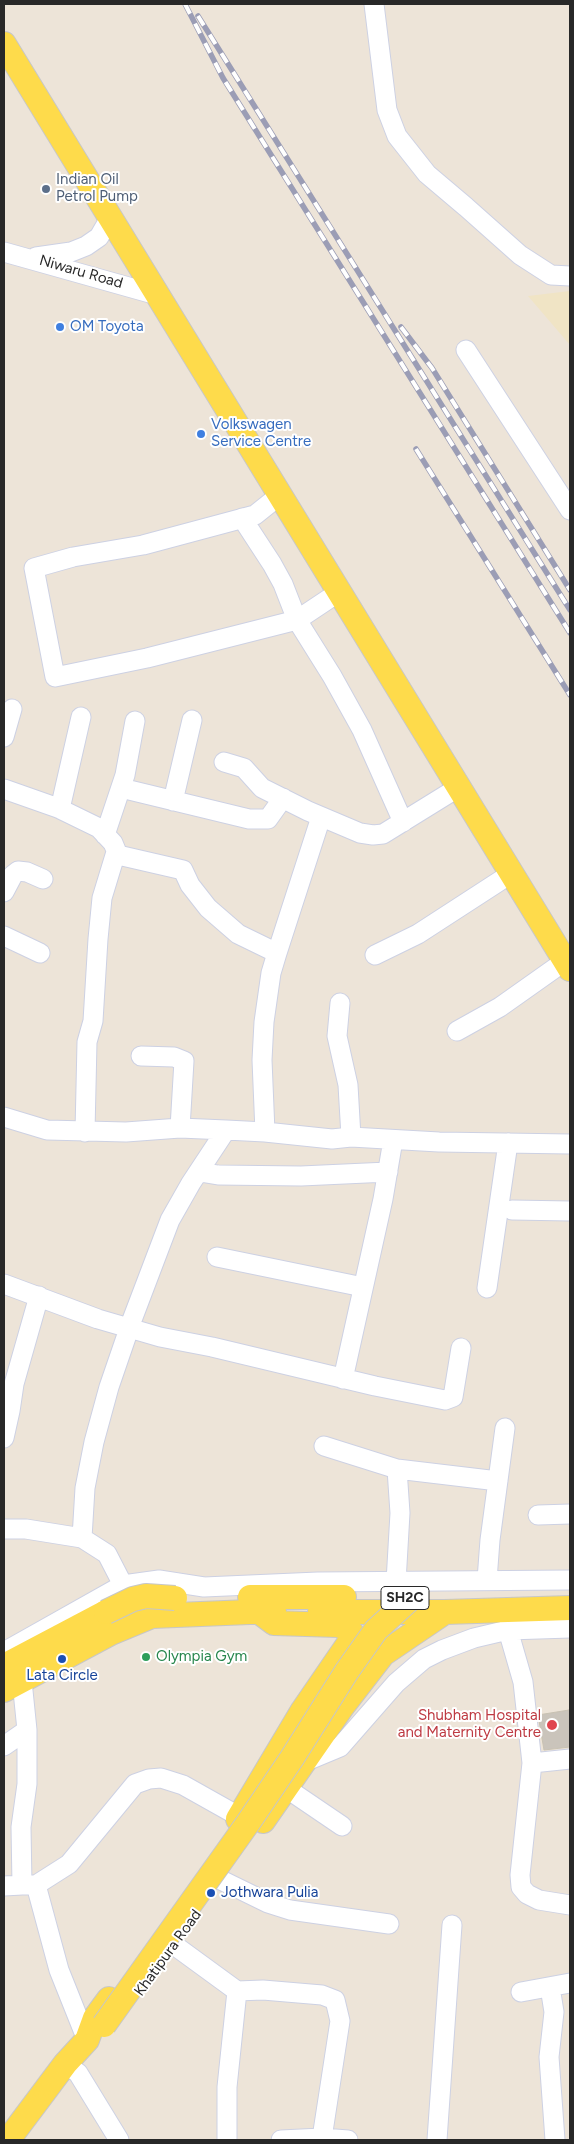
<!DOCTYPE html>
<html>
<head>
<meta charset="utf-8">
<style>
	body { margin:0 }
	#map { position:relative; width:574px; height:2144px; overflow:hidden; background:#ede4d8; font-family:Figtree,sans-serif }
	canvas { display:block }
	.frame { position:absolute; inset:0; border:5px solid #282828; pointer-events:none }
</style>
</head>
<body>
<div id="map">
<canvas width="574" height="2144"></canvas>
<div class="frame"></div>
</div>
<script>
const g = document.querySelector('canvas').getContext('2d');
g.lineJoin = 'round';
function paint(path, color) { g.fillStyle = color; g.fill(path, 'evenodd'); }
const shape = rows => new Path2D(rows.map(r => 'M' + r).join(''));
function strokePath(path, color, width, dash) { g.strokeStyle = color; g.lineWidth = width; g.lineCap = dash ? 'butt' : 'round'; g.setLineDash(dash || []); g.stroke(path); }
function write(font, color, halo, rows, align = 'center') {
  g.font = font + ' Figtree,sans-serif'; g.lineWidth = 4; g.setLineDash([]); g.textBaseline = 'middle'; g.strokeStyle = halo; g.fillStyle = color; for (const [text, x, y, turn = 0] of rows) {
    g.save(); g.translate(x, y); g.rotate((+turn || 0) * Math.PI / 180); g.textAlign = isNaN(turn) ? turn : align; if (halo) g.strokeText(text, 0, 0); g.fillText(text, 0, 0); g.restore();
  }
}
paint(shape([
	[570,291,570,345,528,296]
]), '#f0e4c5');
const building = shape([
	[569,1710,570,1747,544,1750,538,1715,569,1710]
]);
paint(building, '#cac4bb');
strokePath(building, '#c8c1b2', 1);
const minor = shape([
	[374,4,387,110,397,136,427,174,466,207,520,255,551,275,570,276],
	[4,252,157,295],
	[36,257,71,252,86,246,99,237,110,218],
	[466,350,570,510],
	[280,495,255,515,143,545,73,557,34,568,55,677,147,658,297,620,339,592],
	[242,518,272,564,283,584,297,620,332,676,362,730,403,822],
	[4,737,12,709],
	[224,762,244,768,262,788,308,811,360,833,373,835,383,834,459,787],
	[121,788,249,819,268,819,283,798],
	[4,789,58,808,99,828,113,843,118,855,183,870,190,885,208,908,238,934,277,953,271,973,264,1022,262,1060,265,1132],
	[173,801,192,720],
	[60,809,81,717],
	[105,835,125,775,135,721],
	[4,892,13,875,18,871,27,872,43,879],
	[4,936,40,953],
	[277,953,321,817],
	[375,955,418,934,512,873],
	[340,1003,337,1036,348,1085,351,1137],
	[457,1031,500,1007,565,961],
	[141,1056,174,1057,184,1061,180,1128],
	[4,1117,47,1130,126,1132,180,1128,226,1130],
	[85,1132,87,1042,93,1021,98,939,102,898,116,852],
	[200,1172,218,1175,301,1176,388,1172],
	[512,1210,570,1211],
	[217,1257,363,1287],
	[4,1284,98,1319,160,1337,212,1347,375,1386,445,1400,453,1397,461,1348],
	[487,1288,508,1143],
	[343,1379,383,1199,393,1140],
	[4,1438,10,1411,14,1384,39,1296],
	[324,1446,397,1469,400,1513,396,1582],
	[397,1469,498,1481],
	[538,1515,570,1514],
	[4,1529,26,1529,82,1538],
	[487,1580,490,1540,505,1428],
	[134,1613,123,1585,107,1554,82,1538,85,1488,94,1442,109,1387,132,1320,170,1220,191,1183,226,1130,265,1132,332,1139,351,1137,439,1142,570,1144],
	[508,1630,523,1682,532,1763,520,1875,521,1887,527,1894,539,1900,570,1905],
	[4,1652,123,1585,159,1580,204,1587,318,1582,570,1580],
	[4,1746,27,1730],
	[304,1762,340,1747,396,1683,424,1659,442,1650,474,1638,508,1630,570,1628],
	[532,1763,570,1759],
	[286,1788,342,1826],
	[221,1880,268,1903,290,1910,389,1924],
	[22,1885,36,1885,69,1864,135,1784,149,1779,161,1778,183,1785,240,1817],
	[36,1885,59,1970,87,2040],
	[4,1886,22,1885,21,1827,27,1784,27,1730,22,1681],
	[174,1945,237,1991,263,1990,322,1995,335,2000,340,2021,322,2138],
	[550,1987,554,2012,549,2057,555,2140],
	[521,1992,570,1983],
	[65,2064,78,2073,119,2140],
	[227,2140,227,2087,237,1991],
	[281,2140,322,2138,348,2140],
	[437,2140,452,1925]
]);
const major = shape([
	[4,44,570,969],
	[250,1597,344,1597],
	[320,1612,445,1612,570,1608],
	[4,1666,106,1612],
	[4,1690,111,1633,152,1616,274,1611],
	[238,1819,303,1710,351,1640,351,1632,347,1628,338,1625,274,1623,258,1611],
	[263,1821,342,1707,383,1654,445,1612],
	[8,2140,65,2064,87,2040,95,2018,109,1999]
]);
strokePath(minor, '#cdd1e3', 21);
strokePath(major, '#c7c7c7', 26);
strokePath(minor, '#fff', 19);
strokePath(major, '#fedb4b', 24);
const rail = shape([
	[185,4,223,78,570,633],
	[198,16,570,610],
	[401,327,432,368,570,590],
	[416,449,570,695]
]);
strokePath(rail, '#9b9db5', 5.5);
strokePath(rail, '#fff', 4, [11]);
const majorBridge = shape([
	[106,1612,133,1599,146,1596,175,1598],
	[104,2025,248,1823,292,1758,347,1671,376,1630,411,1598]
]);
strokePath(majorBridge, '#c7c7c7', 26, []);
strokePath(majorBridge, '#fedb4b', 24);
for (const [x, y, r, color] of [
	[46,189,5,"#5c6f8a"],
	[60,327,5,"#3f7fe0"],
	[201,434,5,"#3f7fe0"],
	[146,1657,5,"#2e9e5b"],
	[62,1659,5,"#1a4fb4"],
	[552,1725,6,"#e0444e"],
	[211,1893,5,"#1a4fb4"]
]) { const dot = new Path2D(); dot.arc(x, y, r, 0, 2 * Math.PI); g.fillStyle = color; g.fill(dot); strokePath(dot, '#fff', 2); }
for (const [x, y, w] of [
	[405,1598,48]
]) { const box = new Path2D(); box.roundRect(x - w / 2, y - 11.5, w, 23, 4); g.fillStyle = '#fff'; g.fill(box); strokePath(box, '#282828', 1); }
write('bold 14px', '#282828', null, [
	["SH2C",405,1598]
]);
write('15px', '#4e5e75', '#fff', [
	["Indian Oil",56,180],
	["Petrol Pump",56,197]
], 'left');
write('15px', '#282828', '#fff', [
	["Niwaru Road",81,272,16],
	["Khatipura Road",168,1953,-54]
]);
write('15px', '#366cbe', '#fff', [
	["OM Toyota",70,327],
	["Volkswagen",211,425],
	["Service Centre",211,442]
], 'left');
write('15px', '#27864d', '#fff', [
	["Olympia Gym",156,1657]
], 'left');
write('15px', '#164399', '#fff', [
	["Lata Circle",62,1676],
	["Jothwara Pulia",221,1893,"left"]
]);
write('15px', '#be3a42', '#fff', [
	["Shubham Hospital",541,1716],
	["and Maternity Centre",541,1733]
], 'right');
</script>
</body>
</html>
